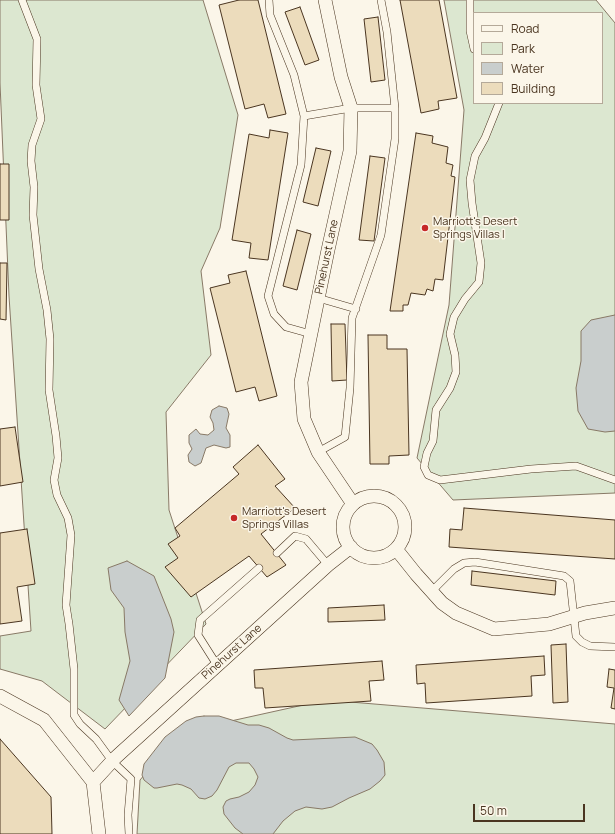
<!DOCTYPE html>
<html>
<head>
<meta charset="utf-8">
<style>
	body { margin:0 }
	#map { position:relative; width:615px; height:834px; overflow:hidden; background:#fbf6e9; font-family:Manrope,sans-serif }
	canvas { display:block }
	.legend { position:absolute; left:473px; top:12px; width:130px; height:92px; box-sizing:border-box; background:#fbf6e9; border:1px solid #b4a999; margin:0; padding:5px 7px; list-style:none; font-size:12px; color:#4a3520 }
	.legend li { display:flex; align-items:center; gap:8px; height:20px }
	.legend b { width:20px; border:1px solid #b4a999 }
	.scale { position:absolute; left:473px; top:804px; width:112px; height:18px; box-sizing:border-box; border:2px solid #4a3520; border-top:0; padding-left:5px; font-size:12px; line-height:14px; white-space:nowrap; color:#4a3520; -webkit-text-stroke:3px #fbf6e9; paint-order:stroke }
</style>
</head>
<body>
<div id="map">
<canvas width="615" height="834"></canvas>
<ul class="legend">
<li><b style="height:5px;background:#fbf6e9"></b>Road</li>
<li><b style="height:11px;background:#dce7d0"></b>Park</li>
<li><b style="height:11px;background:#c9cecd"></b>Water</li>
<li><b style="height:11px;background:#ecdcbc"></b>Building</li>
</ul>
<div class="scale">50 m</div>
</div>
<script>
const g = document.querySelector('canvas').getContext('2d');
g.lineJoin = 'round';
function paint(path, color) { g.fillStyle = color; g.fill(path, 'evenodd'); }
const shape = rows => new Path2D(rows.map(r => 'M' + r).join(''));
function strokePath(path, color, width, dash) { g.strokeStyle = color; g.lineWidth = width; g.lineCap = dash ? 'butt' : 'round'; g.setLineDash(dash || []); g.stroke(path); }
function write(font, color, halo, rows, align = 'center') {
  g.font = font + ' Manrope,sans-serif'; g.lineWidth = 3; g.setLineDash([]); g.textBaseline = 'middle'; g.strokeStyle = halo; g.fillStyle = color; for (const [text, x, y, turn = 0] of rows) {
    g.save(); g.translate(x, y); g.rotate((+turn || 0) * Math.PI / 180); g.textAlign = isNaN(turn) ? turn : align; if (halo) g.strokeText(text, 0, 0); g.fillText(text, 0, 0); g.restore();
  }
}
const green = shape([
	[0,0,203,0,238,115,220,228,201,271,211,355,166,412,169,510,206,624,105,729,42,681,0,669,0,636,31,631,9,296,0,83,0,0],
	[444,0,596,0,615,23,615,493,453,500,417,458,449,305,464,110,444,0],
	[474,13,602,13,602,103,474,103,474,13],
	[326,700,615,724,615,834,137,834,140,780,181,732,326,700]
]);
paint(green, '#dce7d0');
strokePath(green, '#887966', 1);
const water = shape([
	[615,315,615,431,605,432,588,429,578,411,576,388,581,361,581,331,591,320,615,315],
	[219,406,227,408,229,414,226,428,230,435,230,447,226,448,214,445,206,448,201,463,195,466,189,462,188,455,192,449,189,443,189,435,196,429,200,434,208,435,214,430,213,423,210,417,212,410,219,406],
	[127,561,154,576,171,619,174,632,165,678,129,716,119,700,130,661,125,632,124,608,111,590,108,568,127,561],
	[204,716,219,716,248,725,259,725,269,728,287,738,293,740,355,737,372,744,377,750,384,762,385,775,380,781,370,789,349,798,332,807,322,809,306,807,295,811,283,821,273,834,243,834,235,828,224,814,223,807,226,801,230,799,239,797,249,792,255,785,258,777,254,769,249,763,236,763,229,767,217,790,212,796,205,799,199,798,191,789,182,785,177,784,157,788,154,788,144,780,142,775,144,764,165,737,186,721,196,717,204,716]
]);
paint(water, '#c9cecd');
strokePath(water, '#887966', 1);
const building = shape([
	[239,0,258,0,286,114,268,118,264,104,245,109,219,5,239,0],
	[400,0,439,0,457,98,438,101,439,109,421,113,400,0],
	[300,7,319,60,305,65,285,12,300,7],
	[378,17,385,80,371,82,364,19,378,17],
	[270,130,288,133,268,260,249,258,251,243,232,240,249,134,269,138,270,130],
	[416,133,433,136,432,143,448,147,446,163,453,165,451,176,455,177,443,280,435,279,433,291,427,289,425,295,411,293,408,305,403,305,403,311,390,311,416,133],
	[316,148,331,151,318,206,303,202,316,148],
	[370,156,385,158,374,241,359,240,370,156],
	[0,164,9,164,9,220,0,220,0,164],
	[297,230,311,234,297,290,283,286,297,230],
	[0,263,7,263,6,320,0,319,0,263],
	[246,271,277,396,259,401,255,387,236,392,210,288,230,283,228,275,246,271],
	[331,324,345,324,347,380,332,381,331,324],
	[368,335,387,335,387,349,407,349,409,455,389,456,389,464,370,464,368,335],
	[15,427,23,482,0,486,0,429,15,427],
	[258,445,285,479,275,486,295,508,261,534,286,565,267,577,249,556,191,597,165,567,178,558,168,544,180,536,175,528,239,474,233,467,258,445],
	[464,508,615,520,615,559,449,547,450,529,462,530,464,508],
	[27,529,35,584,17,587,22,621,0,624,0,533,27,529],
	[472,571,556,581,555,595,471,585,472,571],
	[384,605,385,620,328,622,328,608,384,605],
	[566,644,568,702,553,703,551,645,566,644],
	[544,656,545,675,531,676,532,696,426,703,425,683,417,684,416,665,544,656],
	[382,661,384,680,369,681,371,701,265,708,263,688,255,688,254,670,382,661],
	[609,669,615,670,615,709,611,708,614,688,607,687,609,669],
	[0,739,51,797,52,834,0,834,0,739]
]);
paint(building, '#ecdcbc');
strokePath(building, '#4a3520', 1);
const service = shape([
	[22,0,37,39,36,85,41,119,32,145,31,161,34,187,33,215,39,269,47,310,50,339,49,390,56,436,58,458,54,480,57,495,68,518,71,535,66,605,69,624,74,669,74,715,80,724,96,739,112,761,131,779,128,815,129,834],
	[269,0,270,15,294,75,304,116,301,165,268,296,274,314,286,327,311,334],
	[470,0,470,31,474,49],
	[499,103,485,138,475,156,470,180,472,203,481,263,479,282,465,299,454,317,450,334,455,355,456,372,450,388,436,410,433,441,427,453,424,467,428,475,440,480,531,469,576,466,615,480],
	[304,116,351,108,395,108],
	[318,298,356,309],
	[318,452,345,437,350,388,352,318,381,235,395,139,395,108,387,32,381,0],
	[277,553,295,536,306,539,328,565],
	[432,591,454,569,464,563,475,562,564,576,570,581,576,636,582,642,590,646,615,647],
	[217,665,198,635,200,620,259,568]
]);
const minor = shape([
	[325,0,341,77,351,108,350,151,328,250,301,382,304,419,318,452,353,504],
	'343 527a31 31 0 1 1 62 0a31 31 0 1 1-62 0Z',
	[396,549,416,574,442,603,456,613,494,629,549,624,585,613,615,608],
	[0,696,44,720,93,782],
	[99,834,93,782,115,758,328,565,351,547]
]);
strokePath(service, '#4a3520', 8);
strokePath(minor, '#4a3520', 14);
strokePath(service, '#fbf6e9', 7);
strokePath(minor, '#fbf6e9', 13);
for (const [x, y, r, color] of [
	[425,228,4,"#c62828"],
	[234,518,4,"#c62828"]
]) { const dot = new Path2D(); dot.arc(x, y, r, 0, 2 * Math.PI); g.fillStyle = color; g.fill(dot); strokePath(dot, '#fbf6e9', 1.5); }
write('11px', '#4a3520', '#fbf6e9', [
	["Marriott's Desert",433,222],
	["Springs Villas I",433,235],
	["Marriott's Desert",242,512],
	["Springs Villas",242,525]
], 'left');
write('11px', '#4a3520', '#fbf6e9', [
	["Pinehurst Lane",327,257,-78],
	["Pinehurst Lane",232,652,-42]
]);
</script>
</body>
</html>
